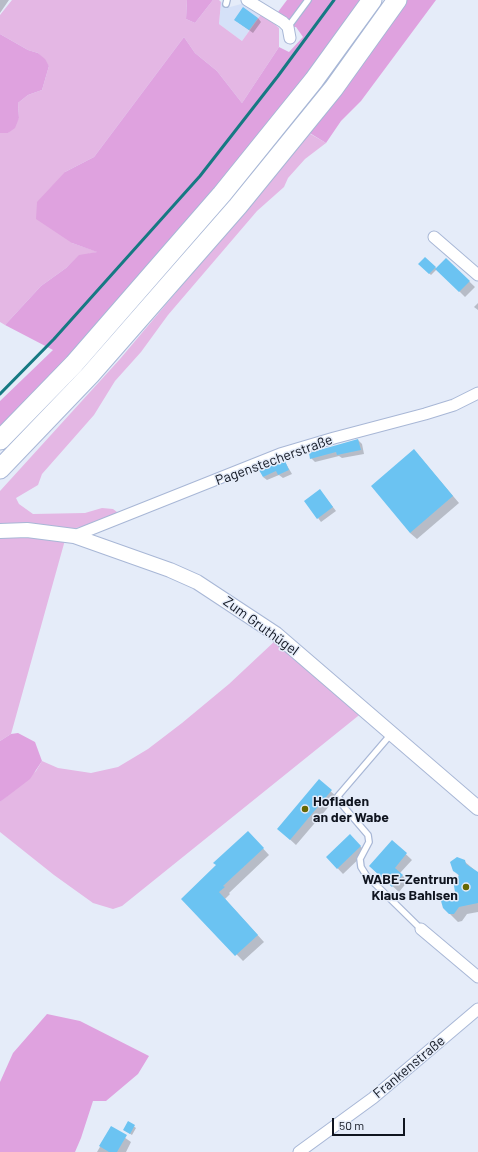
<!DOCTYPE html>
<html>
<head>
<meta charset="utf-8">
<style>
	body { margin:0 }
	#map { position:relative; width:478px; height:1152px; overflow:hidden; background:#e5ecf9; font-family:Barlow,sans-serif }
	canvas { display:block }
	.scale { position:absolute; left:332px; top:1118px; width:73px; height:18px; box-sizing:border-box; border:2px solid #101520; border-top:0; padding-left:5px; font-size:12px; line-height:14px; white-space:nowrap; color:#101520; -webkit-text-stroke:3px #e5ecf9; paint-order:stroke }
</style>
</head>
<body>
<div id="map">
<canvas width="478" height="1152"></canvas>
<div class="scale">50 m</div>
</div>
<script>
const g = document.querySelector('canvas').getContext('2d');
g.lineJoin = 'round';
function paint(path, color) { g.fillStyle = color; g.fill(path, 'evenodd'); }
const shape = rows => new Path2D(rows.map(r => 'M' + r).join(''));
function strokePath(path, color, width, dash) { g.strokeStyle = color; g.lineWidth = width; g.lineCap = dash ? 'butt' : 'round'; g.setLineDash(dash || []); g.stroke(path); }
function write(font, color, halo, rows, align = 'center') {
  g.font = font + ' Barlow,sans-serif'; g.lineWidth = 3; g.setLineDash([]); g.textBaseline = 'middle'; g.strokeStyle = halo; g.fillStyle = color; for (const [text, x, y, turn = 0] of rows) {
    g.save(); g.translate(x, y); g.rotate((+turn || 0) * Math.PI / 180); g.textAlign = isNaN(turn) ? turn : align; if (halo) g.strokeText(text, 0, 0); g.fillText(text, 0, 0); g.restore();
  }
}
paint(shape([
	[221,2,230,7,245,3,262,13,242,41,219,24]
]), '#d5e1f8');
paint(shape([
	[12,0,187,0,186,19,195,23,213,0,219,0,221,2,219,24,242,41,262,13,279,28,279,47,242,103,217,71,195,53,184,37,94,157,65,172,72,243,98,252,79,256,66,268,41,286,5,325,0,322,0,133,8,133,19,118,18,103,28,95,42,90,49,66,38,53,28,50,0,34,0,15],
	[307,132,326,143,305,159,288,178,284,187,257,211,168,315,141,352,115,381,94,415,42,474,38,485,16,498,19,504,33,514,85,513,102,508,113,509,117,512,117,515,91,526,68,529,42,525,0,523,0,491,120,359,210,252],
	[0,535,65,540,11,734,0,741],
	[276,640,363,712,122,906,113,909,93,903,54,875,0,832,0,802,36,771,42,761,58,768,91,773,118,767,148,749,182,723,229,684]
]), '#e4b7e4');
paint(shape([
	[187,0,213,0,195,23,186,19],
	[287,0,362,0,320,59,239,162,68,357,0,431,0,401,53,350,5,325,41,286,66,268,79,255,97,252,72,243,36,219,37,202,65,172,94,157,184,37,195,53,217,71,242,103,279,47,289,52,303,37,296,27,288,27,275,16],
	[407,0,436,0,361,101,341,121,326,143,308,132],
	[0,34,28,50,38,53,45,59,49,66,42,90,28,95,18,103,19,118,15,128,8,133,0,133],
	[18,733,35,742,42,761,30,779,0,802,0,741,11,734],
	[47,1014,80,1021,149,1056,138,1074,106,1101,93,1101,81,1138,75,1152,0,1152,0,1082,13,1053]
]), '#dfa2df');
paint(shape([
	[0,0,9,0,0,13],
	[258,18,261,22,253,33,235,20],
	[425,258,437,269,446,259,475,287,465,297,437,269,431,275,420,264],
	[478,303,478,310,474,307],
	[358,440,362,444,364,454,342,458,339,456,315,462,311,458],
	[420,457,459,503,417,539,410,533],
	[285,462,292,474,283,478,279,475,267,480,263,477,274,467],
	[323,494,336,511,321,522,318,518],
	[319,781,337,797,296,845,284,834],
	[248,832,269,855,229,893,230,894,225,899,264,942,243,961,183,899,217,866],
	[350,836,366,852,343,874,327,857],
	[392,841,412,860,400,873,408,881,399,892,376,871],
	[464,861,478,873,478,912,467,914,462,921,458,922,444,908,458,900,459,876,454,870],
	[128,1122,136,1128,132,1135,124,1130],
	[111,1128,131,1142,126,1152,97,1152]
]), '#0003');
strokePath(shape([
	[0,394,54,339,200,176,278,76,334,0]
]), '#167983', 3);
paint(shape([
	[243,7,258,18,249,30,234,20],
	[425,257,436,267,429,274,418,264],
	[446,258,470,281,459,292,435,269],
	[358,439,361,450,337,455,336,452,310,459,309,453],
	[414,449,453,496,410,533,371,486],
	[285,461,289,470,278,475,276,471,263,477,259,470,273,464,274,466],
	[320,489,333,507,317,519,304,501],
	[319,779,332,790,290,840,277,829],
	[248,831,264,848,223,886,225,887,219,892,258,935,235,956,181,899,216,865,213,863],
	[350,834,361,846,337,869,326,857],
	[392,840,407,853,395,868,403,875,392,887,369,866],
	[457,857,465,860,466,864,478,872,478,903,459,907,454,914,449,914,443,908,441,901,447,896,456,898,454,886,459,875,453,871,450,862],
	[128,1121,135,1125,130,1134,123,1130],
	[111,1126,127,1135,117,1152,109,1152,99,1146]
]), '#6bc3f2');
const service = shape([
	[226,4,227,0],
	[288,27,308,0],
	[392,733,338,796,344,807,368,835,369,842,360,859,361,867,366,875,421,929]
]);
const minor = shape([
	[247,0,283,22,288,27,290,38],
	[434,237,478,275],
	[74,536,280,454,334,438,425,414,454,405,478,393],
	[421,929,478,977],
	[299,1152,373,1098,478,1009]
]);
const tertiary = shape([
	[0,531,27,530,74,536,170,570,197,582,276,634,478,808]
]);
const trunk = shape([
	[0,440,74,364,222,194,314,80,372,0],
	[0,469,90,375,238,206,334,88,397,0]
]);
strokePath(service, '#a8b7d6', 8);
strokePath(minor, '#a8b7d6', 13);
strokePath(tertiary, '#a8b7d6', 16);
strokePath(trunk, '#a8b7d6', 21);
strokePath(service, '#fff', 5.5);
strokePath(minor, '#fff', 11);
strokePath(tertiary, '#fff', 14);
strokePath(trunk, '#fff', 19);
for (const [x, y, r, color] of [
	[305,809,4,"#666701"],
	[466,887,4,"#666701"]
]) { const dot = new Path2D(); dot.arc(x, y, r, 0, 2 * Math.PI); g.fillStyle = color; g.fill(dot); strokePath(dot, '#e5ecf9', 1.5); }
write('14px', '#101520', '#e5ecf9', [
	["Pagenstecherstraße",274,460,-20],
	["Zum Gruthügel",261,626,36],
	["Frankenstraße",409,1067,-40]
]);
write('bold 14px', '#101520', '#e5ecf9', [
	["Hofladen",313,801],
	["an der Wabe",313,817],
	["WABE-Zentrum",458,879,"right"],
	["Klaus Bahlsen",458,895,"right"]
], 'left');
</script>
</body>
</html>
